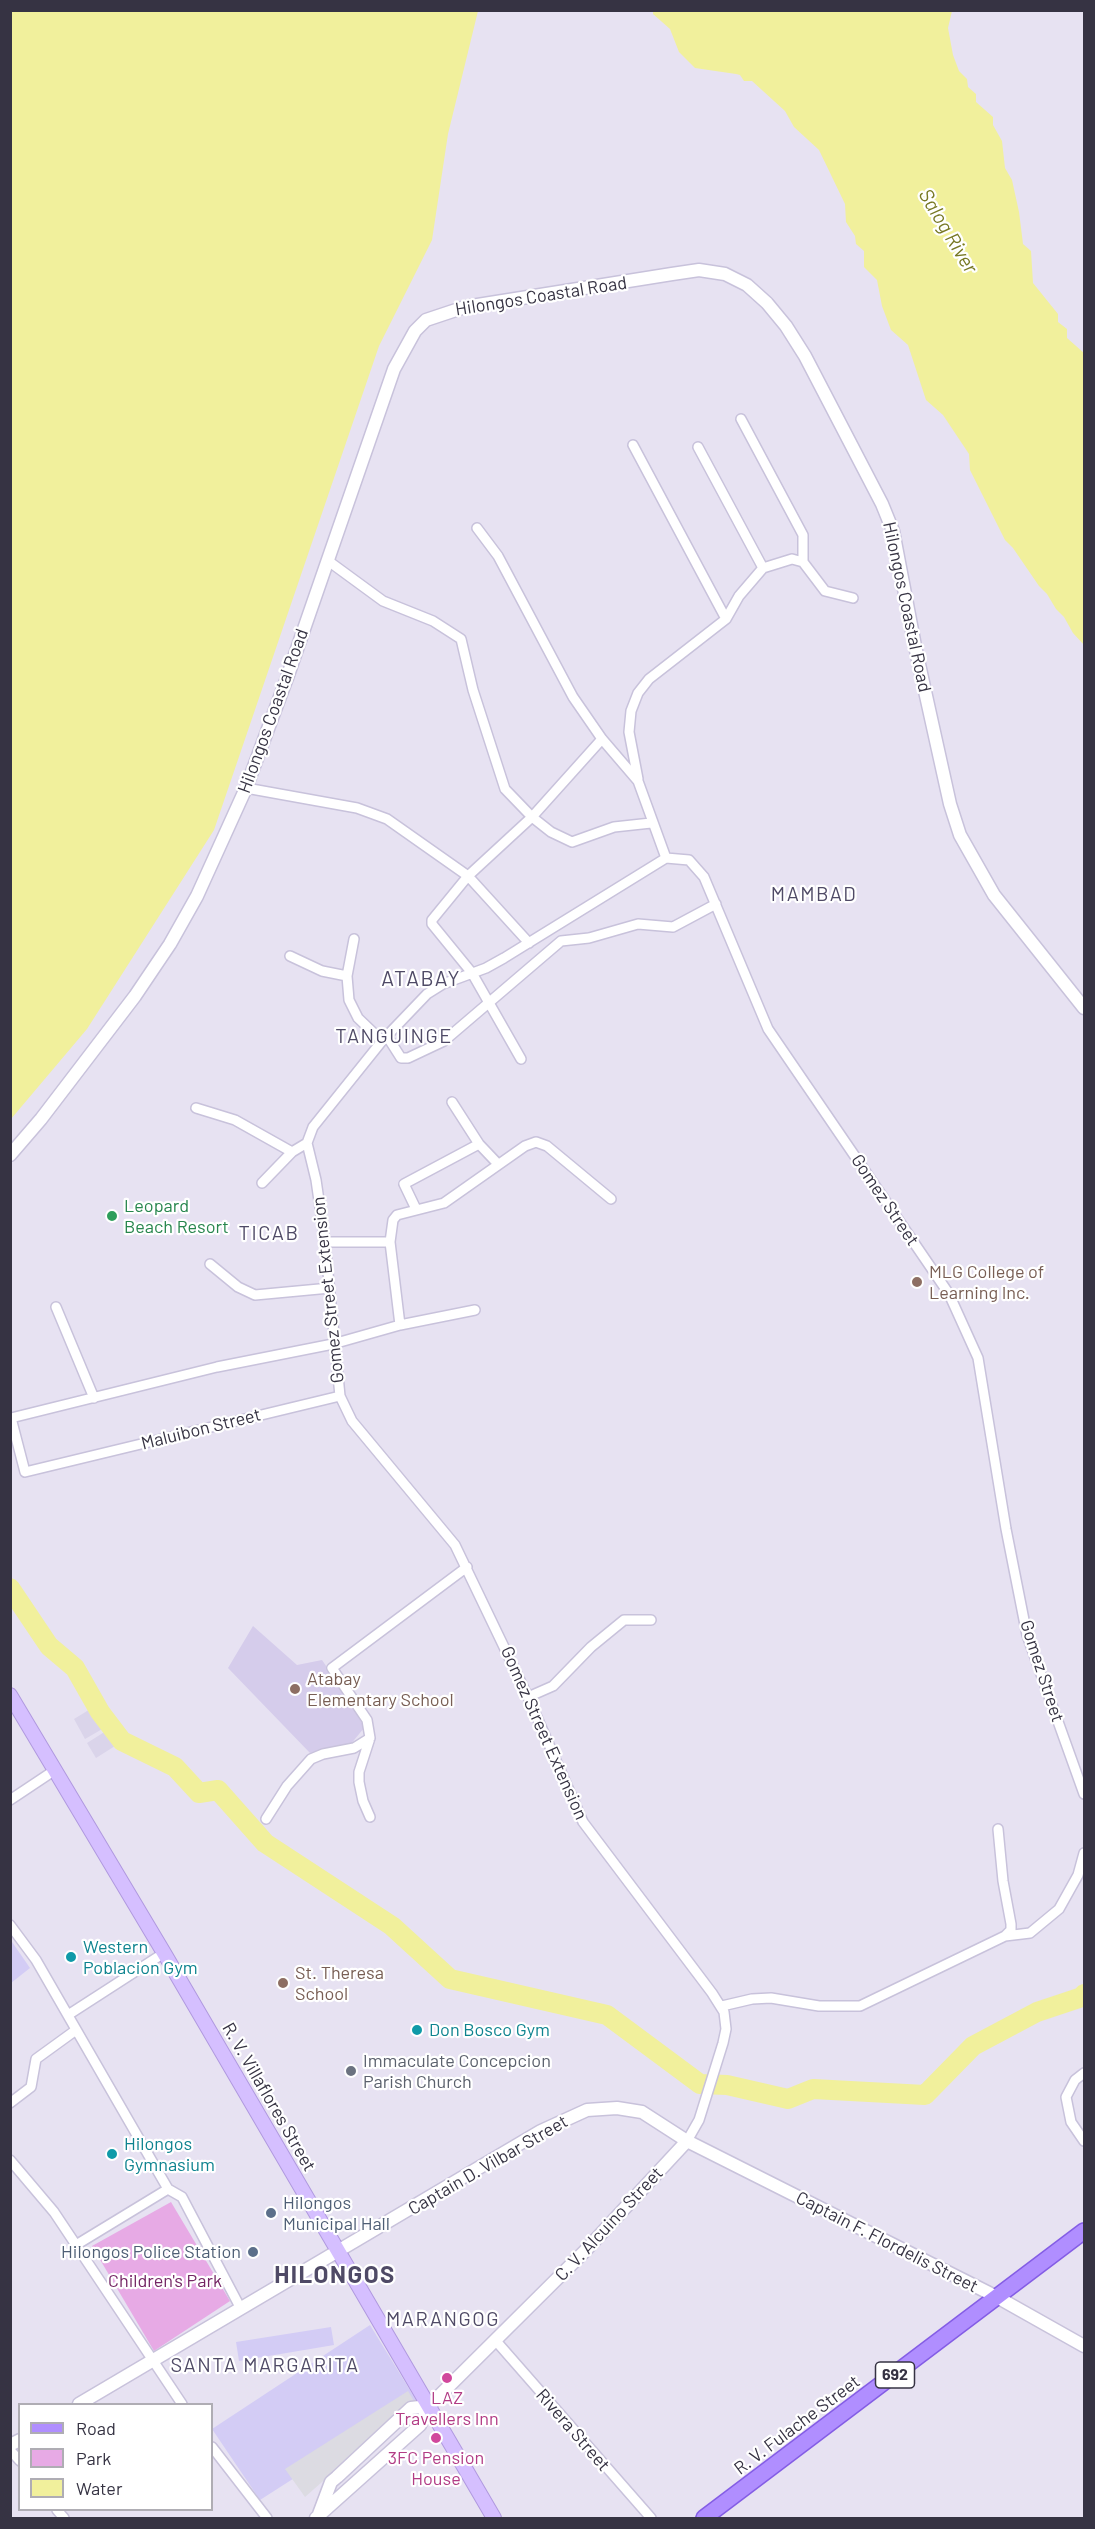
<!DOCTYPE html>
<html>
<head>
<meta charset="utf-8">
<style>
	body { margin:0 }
	#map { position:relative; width:1095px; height:2529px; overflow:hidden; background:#e7e2f2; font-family:Barlow,sans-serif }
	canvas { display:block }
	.frame { position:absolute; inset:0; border:12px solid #363343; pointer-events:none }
	.legend { position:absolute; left:18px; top:2403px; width:195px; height:108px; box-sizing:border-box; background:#fff; border:2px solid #afadb4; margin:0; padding:8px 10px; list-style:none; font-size:18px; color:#363343 }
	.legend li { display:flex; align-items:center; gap:12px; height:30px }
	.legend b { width:30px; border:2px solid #afadb4 }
</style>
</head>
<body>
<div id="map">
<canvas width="1095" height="2529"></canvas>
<div class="frame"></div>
<ul class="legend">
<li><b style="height:8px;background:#b08eff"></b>Road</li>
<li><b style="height:16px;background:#e7aae5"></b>Park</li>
<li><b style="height:16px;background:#f1f09c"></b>Water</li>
</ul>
</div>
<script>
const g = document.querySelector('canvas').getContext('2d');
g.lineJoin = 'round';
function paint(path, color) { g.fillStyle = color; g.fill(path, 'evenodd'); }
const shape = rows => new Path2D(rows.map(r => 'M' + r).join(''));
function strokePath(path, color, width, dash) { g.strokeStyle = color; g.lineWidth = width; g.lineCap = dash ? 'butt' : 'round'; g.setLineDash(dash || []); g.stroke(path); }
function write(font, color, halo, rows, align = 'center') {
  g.font = font + ' Barlow,sans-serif'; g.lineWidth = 4.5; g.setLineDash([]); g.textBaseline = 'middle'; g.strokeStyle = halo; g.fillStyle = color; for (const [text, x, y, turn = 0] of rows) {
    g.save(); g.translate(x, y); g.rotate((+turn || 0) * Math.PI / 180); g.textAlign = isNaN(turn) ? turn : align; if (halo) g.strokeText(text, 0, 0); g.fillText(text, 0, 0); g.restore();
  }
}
paint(shape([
	[92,1708,104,1728,85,1739,74,1719],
	[106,1731,115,1746,96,1758,87,1743]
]), '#dad4ea');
paint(shape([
	[10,1939,30,1968,11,1983,10,1983],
	[370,2325,416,2400,260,2500,212,2429],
	[331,2327,334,2345,239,2361,236,2342]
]), '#d3ccf5');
paint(shape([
	[253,1626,297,1665,322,1660,356,1710,364,1728,350,1745,310,1753,228,1668]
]), '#d5cceb');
paint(shape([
	[171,2202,230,2301,154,2351,92,2246]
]), '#e7aae5');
paint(shape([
	[408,2391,414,2401,305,2497,285,2469]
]), '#dcdbe2');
paint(shape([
	[11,10,478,11,448,134,432,240,379,346,214,830,87,1029,11,1119],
	[653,11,952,11,948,28,953,55,959,71,967,79,968,87,976,94,976,102,993,117,993,125,1002,141,1005,168,1012,180,1019,212,1023,244,1031,251,1033,283,1058,314,1058,322,1067,329,1067,338,1084,353,1084,645,1073,633,1064,617,1056,609,1047,594,1039,586,1013,548,1005,540,970,470,969,454,943,415,926,400,908,345,891,330,882,306,877,280,864,267,864,251,856,244,855,236,846,222,845,204,819,150,794,127,785,111,752,81,744,81,740,75,736,74,695,68,679,52,670,29,653,14]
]), '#f1f09c');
strokePath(shape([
	[10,1588,49,1646,75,1668,100,1712,122,1741,175,1767,199,1793,218,1790,265,1843,392,1926,450,1979,607,2015,700,2084,727,2085,788,2099,813,2089,925,2095,973,2046,1037,2012,1082,1997,1084,1994]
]), '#f1f09c', 20);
const minor = shape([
	[741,419,803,535,803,562],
	[633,445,726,619],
	[698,447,763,568],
	[477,528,498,556,573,697,602,739,638,781,666,858],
	[327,560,383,601,433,621,461,639,473,690,505,789,532,817,551,832,572,842,614,827,651,823],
	[638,779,629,732,631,711,638,693,649,679,726,619,739,596,763,568,792,559,803,562,825,591,853,598],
	[246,788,357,808,387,819,468,876,432,920,432,924,472,973,521,1059],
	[666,858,504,958,486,968,443,984,427,994,382,1041,313,1127,307,1143,316,1180,325,1242,340,1396,352,1421,455,1545,528,1697,583,1822,712,1993,724,2012,726,2029,723,2043,699,2120,687,2141],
	[666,858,689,860,704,877,768,1029,949,1294,978,1358,1006,1529,1027,1635,1084,1794],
	[354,939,347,976,349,1000,358,1018,382,1041],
	[529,943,468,876,532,817,602,739],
	[290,956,322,971,347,976],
	[387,1036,401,1058,408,1058,444,1041,561,941,589,938,638,924,673,927,716,904],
	[452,1102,479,1144],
	[196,1108,235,1120,292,1152,307,1143],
	[262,1183,292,1152],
	[416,1209,404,1184,479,1144,498,1164],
	[325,1242,390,1242],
	[210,1264,238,1287,255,1295,330,1288],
	[56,1307,94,1398],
	[400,1325,390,1242,393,1220,397,1215,444,1203,525,1146,536,1142,547,1146,611,1199],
	[340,1396,25,1472,11,1418,217,1367,333,1344,400,1325,475,1310],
	[528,1697,553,1686,591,1647,624,1620,651,1620],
	[10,1800,55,1770],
	[370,1817,363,1801,359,1782,359,1772,370,1738],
	[266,1819,287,1786,311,1759,323,1754,354,1748,370,1738,367,1720,332,1668,467,1567],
	[10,1925,36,1960,168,2189,182,2197,241,2309],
	[1005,1936,1030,1933,1059,1909,1078,1875,1084,1853],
	[722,2006,752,1999,771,1998,819,2006,860,2006,1005,1936,1011,1930,1011,1924,1003,1881,998,1829],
	[68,2015,164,1953],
	[1084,2073,1075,2080,1066,2097,1071,2122,1084,2141],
	[10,2103,31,2087,36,2059,76,2030],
	[10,2160,54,2212,182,2404],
	[76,2245,168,2189],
	[496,2341,651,2518],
	[212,2447,267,2518],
	[10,2450,20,2461],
	[57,2510,64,2518]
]);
const tertiary = shape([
	[10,1155,41,1119,135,996,170,944,197,896,246,788,287,678,394,369,415,331,426,320,465,307,672,274,699,270,725,274,747,285,767,303,786,326,805,356,882,504,893,531,915,646,950,804,960,835,994,895,1084,1008],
	[79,2404,541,2131,587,2110,617,2108,642,2112,687,2141,997,2297,1084,2346],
	[10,2445,20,2440],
	[319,2514,331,2482,337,2477,411,2408,429,2406],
	[316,2518,420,2425,429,2406,585,2251,687,2141]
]);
const secondary = shape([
	[10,1695,164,1953,494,2518]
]);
const primary = shape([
	[704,2518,1084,2231]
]);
strokePath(minor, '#c8c2db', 12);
strokePath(tertiary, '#c8c2db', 15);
strokePath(secondary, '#b099df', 16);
strokePath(primary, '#845de5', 18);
strokePath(minor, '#fff', 9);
strokePath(tertiary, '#fff', 12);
strokePath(secondary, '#d5bfff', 14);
strokePath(primary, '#b08eff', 15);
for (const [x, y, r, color] of [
	[112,1216,6,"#2e9e5b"],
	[917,1282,6,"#8d6e63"],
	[295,1689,6,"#8d6e63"],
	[71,1957,6,"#0f9aa8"],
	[283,1983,6,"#8d6e63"],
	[417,2030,6,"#0f9aa8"],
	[351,2071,6,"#6b7280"],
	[112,2154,6,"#0f9aa8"],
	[271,2213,6,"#5c6f8a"],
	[253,2252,6,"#5c6f8a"],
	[447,2378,6,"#d1479c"],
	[436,2438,6,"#d1479c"]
]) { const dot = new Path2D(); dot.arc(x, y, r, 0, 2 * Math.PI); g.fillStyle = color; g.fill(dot); strokePath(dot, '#fff', 2); }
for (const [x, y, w] of [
	[895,2375,39]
]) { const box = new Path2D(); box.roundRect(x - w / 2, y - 13, w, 26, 4.5); g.fillStyle = '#fff'; g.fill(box); strokePath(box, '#363343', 1.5); }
write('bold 16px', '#363343', null, [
	["692",895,2375]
]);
write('18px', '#363343', '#fff', [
	["Hilongos Coastal Road",541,296,-9],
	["Hilongos Coastal Road",907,607,78],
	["Hilongos Coastal Road",273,711,-70],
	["Gomez Street",885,1200,56],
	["Gomez Street Extension",328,1290,-96],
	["Maluibon Street",201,1429,-14],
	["Gomez Street",1042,1671,72],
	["Gomez Street Extension",544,1733,66],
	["R. V. Villaflores Street",269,2097,60],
	["Captain D. Vilbar Street",488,2165,-30],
	["C. V. Alcuino Street",609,2224,-47],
	["Captain F. Flordelis Street",887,2242,27],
	["R. V. Fulache Street",797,2425,-37],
	["Rivera Street",573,2430,49]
]);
write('18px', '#27864d', '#fff', [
	["Leopard",124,1206],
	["Beach Resort",124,1227]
], 'left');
write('18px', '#785e54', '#fff', [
	["MLG College of",929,1272],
	["Learning Inc.",929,1293],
	["Atabay",307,1679],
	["Elementary School",307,1700],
	["St. Theresa",295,1973],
	["School",295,1994]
], 'left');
write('18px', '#0d838f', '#fff', [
	["Western",83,1947],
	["Poblacion Gym",83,1968],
	["Don Bosco Gym",429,2030],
	["Hilongos",124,2144],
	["Gymnasium",124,2165]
], 'left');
write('18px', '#5b616d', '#fff', [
	["Immaculate Concepcion",363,2061],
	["Parish Church",363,2082]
], 'left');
write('18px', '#4e5e75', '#fff', [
	["Hilongos",283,2203],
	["Municipal Hall",283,2224],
	["Hilongos Police Station",241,2252,"right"]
], 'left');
write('18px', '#752665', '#fff', [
	["Children's Park",165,2281]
]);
write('18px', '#b23c85', '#fff', [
	["LAZ",447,2398],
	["Travellers Inn",447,2419],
	["3FC Pension",436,2458],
	["House",436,2479]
]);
write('italic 20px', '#777823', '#fff', [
	["Salog River",948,231,59]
]);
g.letterSpacing = '1.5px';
write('20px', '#4f4a66', '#fff', [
	["MAMBAD",814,894],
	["TANGUINGE",394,1036],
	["TICAB",269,1233],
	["MARANGOG",443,2319],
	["SANTA MARGARITA",265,2365]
]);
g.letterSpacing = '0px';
g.letterSpacing = '1.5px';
write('21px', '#4f4a66', '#fff', [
	["ATABAY",421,979]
]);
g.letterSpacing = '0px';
g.letterSpacing = '1.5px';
write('bold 24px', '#4f4a66', '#fff', [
	["HILONGOS",335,2275]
]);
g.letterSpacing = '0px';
</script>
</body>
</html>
